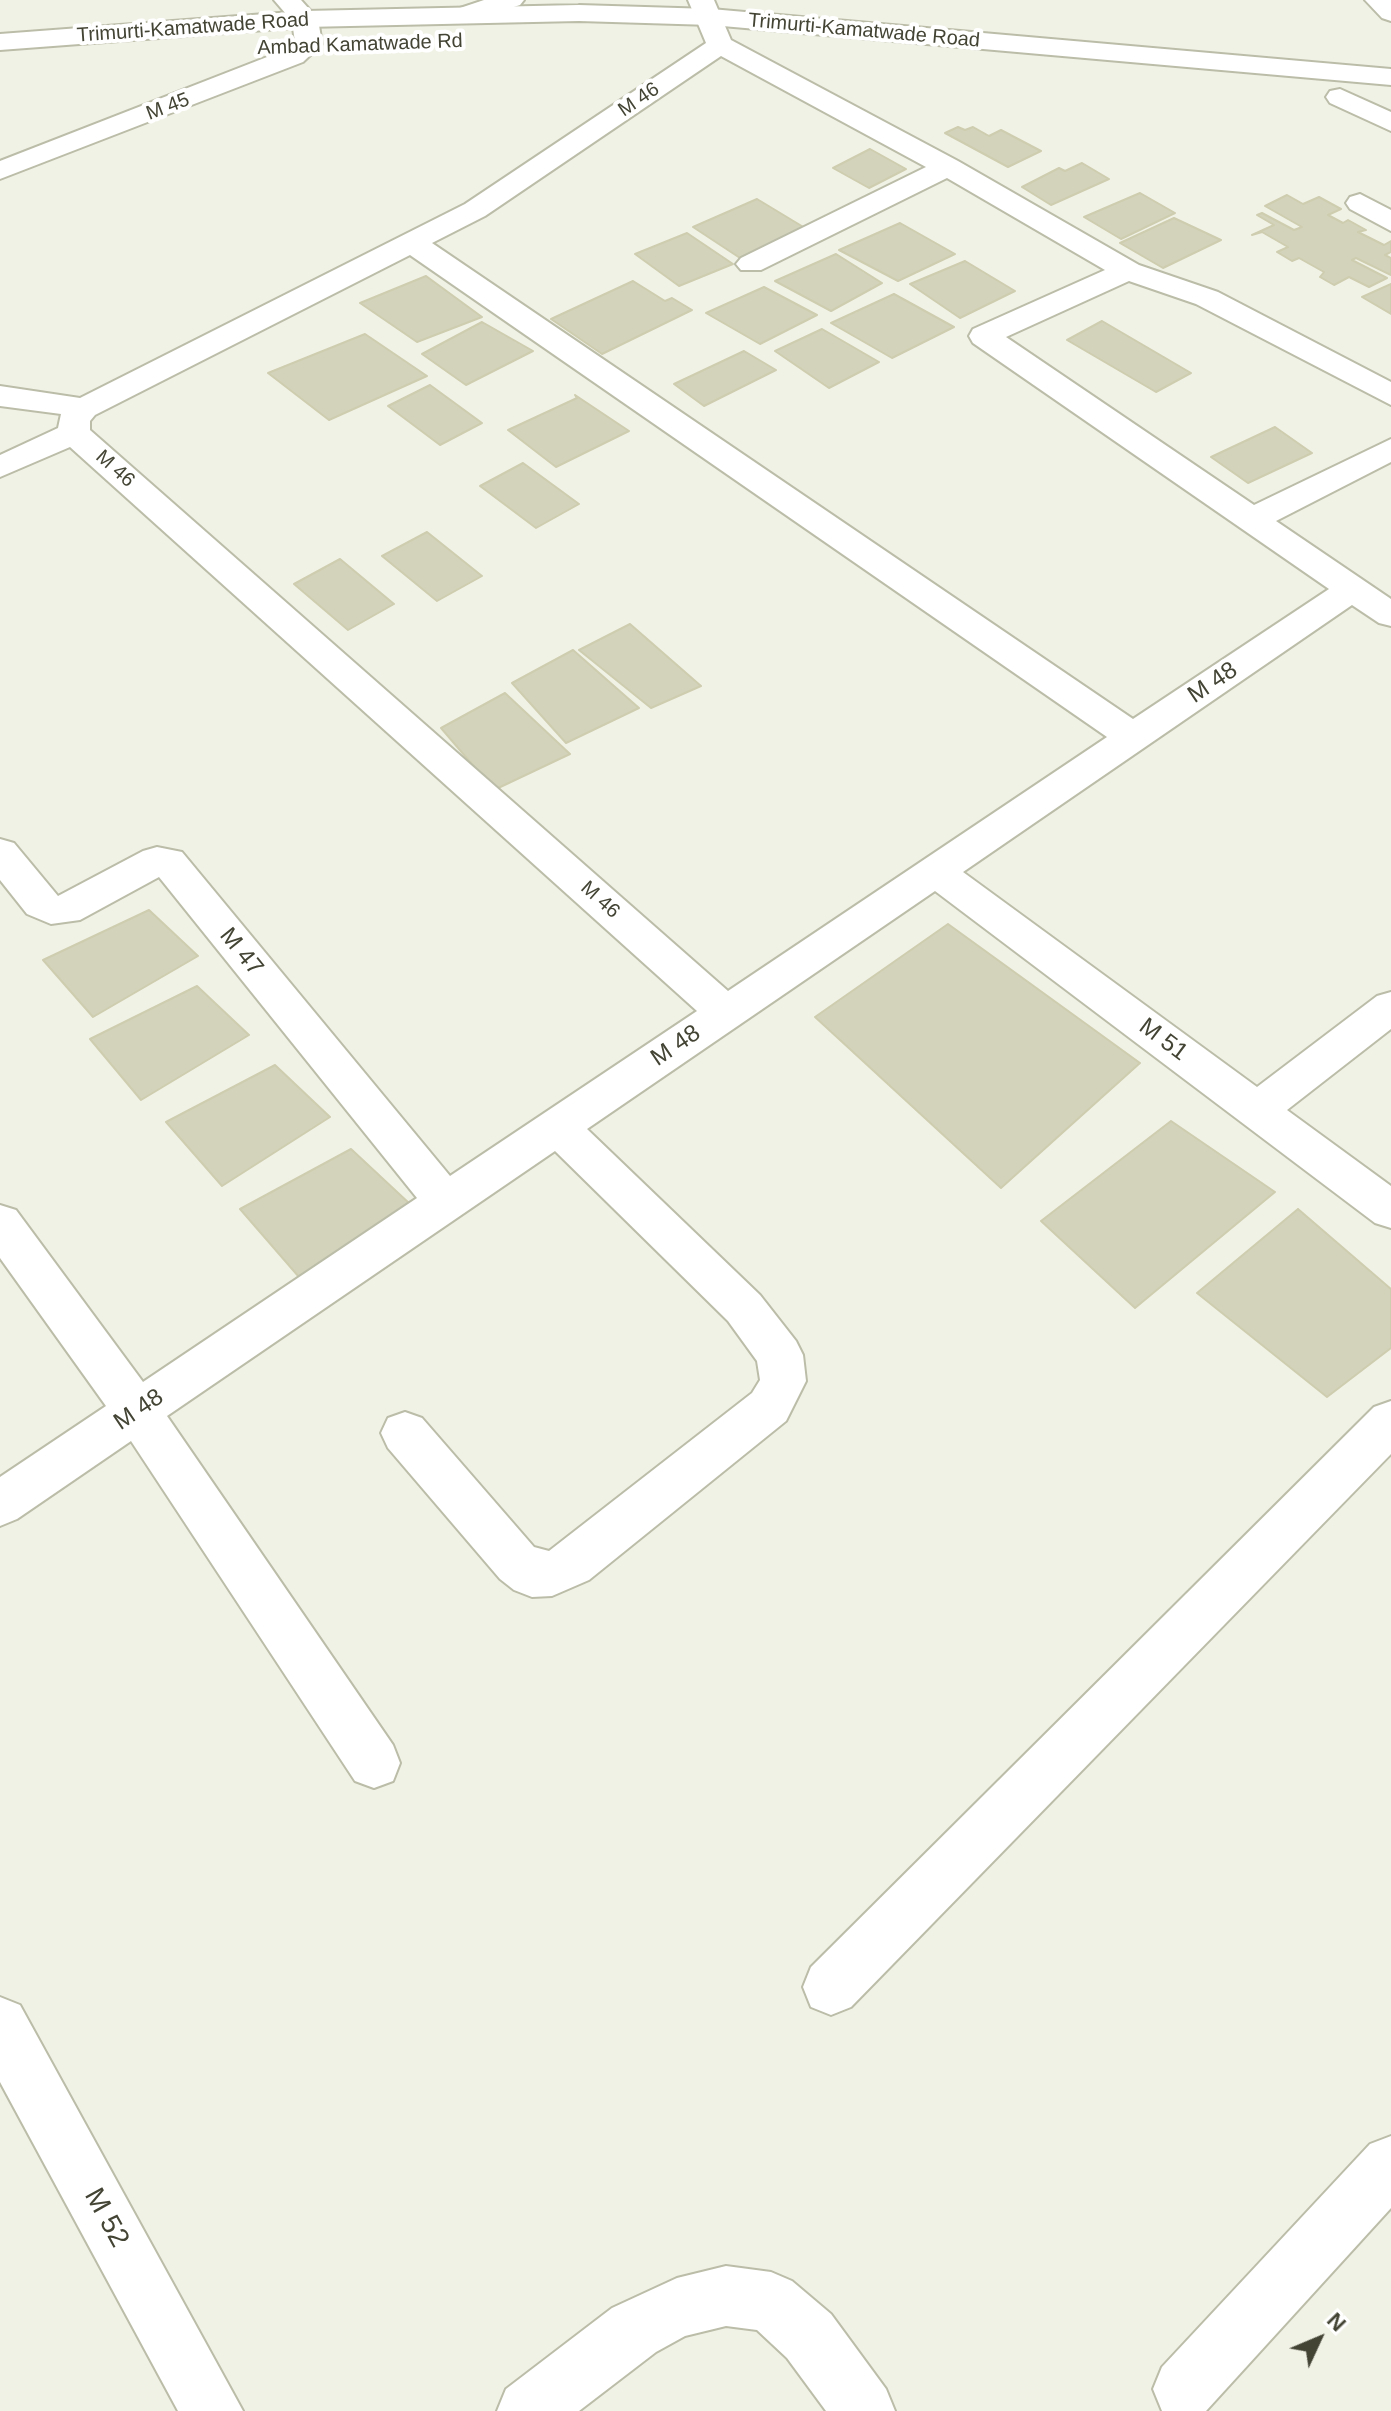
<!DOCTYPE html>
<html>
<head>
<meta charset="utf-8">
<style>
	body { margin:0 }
	#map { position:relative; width:1391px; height:2411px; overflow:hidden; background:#f1f2e6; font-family:Helvetica,sans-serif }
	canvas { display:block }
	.north { position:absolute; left:1279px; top:2299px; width:80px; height:80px; -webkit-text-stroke:6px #fff; paint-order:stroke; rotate:46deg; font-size:22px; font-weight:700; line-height:32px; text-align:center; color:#444435 }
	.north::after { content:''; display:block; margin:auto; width:28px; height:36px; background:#444435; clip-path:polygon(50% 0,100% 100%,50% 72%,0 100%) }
</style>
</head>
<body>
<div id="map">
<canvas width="1391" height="2411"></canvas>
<div class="north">N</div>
</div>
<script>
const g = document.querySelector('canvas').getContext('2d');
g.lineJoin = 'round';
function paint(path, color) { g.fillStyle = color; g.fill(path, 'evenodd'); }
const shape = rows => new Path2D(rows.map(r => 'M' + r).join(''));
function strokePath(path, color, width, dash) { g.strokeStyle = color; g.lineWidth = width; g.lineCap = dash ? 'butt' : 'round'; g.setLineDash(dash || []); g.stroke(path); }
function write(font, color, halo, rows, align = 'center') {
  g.font = font + ' Helvetica,sans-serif'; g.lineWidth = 8; g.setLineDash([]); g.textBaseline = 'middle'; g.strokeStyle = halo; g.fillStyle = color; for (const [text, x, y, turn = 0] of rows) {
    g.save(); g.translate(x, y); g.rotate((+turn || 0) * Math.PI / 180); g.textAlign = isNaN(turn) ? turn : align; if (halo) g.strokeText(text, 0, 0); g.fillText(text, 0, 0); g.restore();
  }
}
const building = shape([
	[958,127,965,130,973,127,989,136,1001,130,1041,151,1008,167,945,133,958,127],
	[870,149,906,169,869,188,833,168,870,149],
	[1082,163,1109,179,1051,205,1022,187,1059,168,1065,171,1082,163],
	[1140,193,1175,213,1121,239,1084,217,1140,193],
	[1287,195,1303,204,1319,197,1341,209,1328,215,1343,223,1348,220,1366,230,1358,232,1384,245,1391,241,1391,252,1385,255,1391,258,1391,275,1356,258,1352,260,1387,278,1369,287,1349,277,1334,285,1320,277,1324,272,1299,258,1292,261,1277,252,1288,247,1262,232,1252,235,1274,225,1257,215,1262,213,1294,230,1302,227,1265,206,1287,195],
	[757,199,805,228,740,258,693,227,757,199],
	[1174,218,1221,240,1163,268,1120,243,1174,218],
	[900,223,955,254,898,281,839,250,900,223],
	[687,233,733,264,679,286,635,254,687,233],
	[836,254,882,283,831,311,775,281,836,254],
	[965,261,1015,291,960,318,910,284,965,261],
	[426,276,482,317,417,342,360,303,426,276],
	[633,281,665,301,672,298,692,310,602,354,551,319,633,281],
	[1391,284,1391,314,1362,297,1391,284],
	[764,287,817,315,760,344,706,313,764,287],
	[894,294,954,327,892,358,831,323,894,294],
	[1102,321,1191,373,1156,392,1067,340,1102,321],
	[482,322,533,351,466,385,422,354,482,322],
	[822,329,879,362,829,388,775,351,822,329],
	[365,334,427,376,329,420,268,373,365,334],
	[744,351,776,370,704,406,674,384,744,351],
	[430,385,482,423,440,445,388,406,430,385],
	[575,395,629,431,556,467,508,430,577,398,575,395],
	[1275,427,1312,453,1248,483,1211,457,1275,427],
	[523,463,579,504,536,528,480,486,523,463],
	[427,532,482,576,437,601,382,556,427,532],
	[340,559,394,604,348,630,294,584,340,559],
	[630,624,701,686,651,708,579,650,630,624],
	[573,650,639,708,566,743,512,683,573,650],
	[505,693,570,754,494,790,441,728,505,693],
	[149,910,198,956,93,1017,43,960,149,910],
	[948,924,1140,1063,1001,1188,815,1017,948,924],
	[197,986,249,1035,141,1100,90,1039,197,986],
	[275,1065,330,1117,222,1186,166,1122,275,1065],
	[1171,1121,1275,1192,1135,1308,1041,1221,1171,1121],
	[351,1149,410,1204,299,1277,240,1209,351,1149],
	[1298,1209,1391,1289,1391,1348,1327,1397,1197,1293,1298,1209]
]);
paint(building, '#d3d3bb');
strokePath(building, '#cecdaf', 2);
const minor = shape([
	[274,0,301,0,318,19,322,44,303,62,0,179,0,161,285,50,295,42,292,21,274,0],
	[484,0,524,0,520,5,463,23,450,15,454,10,484,0],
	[688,0,714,0,731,40,958,161,1139,265,1218,292,1391,382,1391,405,1196,304,1129,281,1006,337,1254,505,1391,439,1391,462,1276,521,1391,599,1391,626,1379,623,1352,605,963,872,1257,1087,1377,996,1391,992,1391,1029,1287,1110,1391,1186,1391,1228,1375,1223,935,891,587,1129,760,1295,796,1341,803,1355,806,1381,786,1421,589,1580,552,1596,532,1597,514,1590,500,1579,388,1448,381,1433,388,1418,405,1412,422,1418,534,1547,549,1551,752,1393,760,1380,757,1361,728,1321,555,1151,167,1416,393,1745,400,1763,393,1781,374,1788,355,1781,131,1441,17,1519,0,1526,0,1477,106,1406,0,1258,0,1205,16,1210,143,1382,417,1198,159,877,80,920,51,924,27,914,0,880,0,839,14,843,58,896,143,851,157,847,182,852,450,1176,697,1011,70,447,0,477,0,455,58,428,61,414,0,406,0,386,80,398,465,204,706,43,688,0],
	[721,56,926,167,741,258,736,264,741,270,761,270,947,178,1105,270,973,329,969,336,973,343,1329,589,1133,719,432,243,485,216,721,56],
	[410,255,1107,737,728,991,90,430,90,421,95,415,410,255],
	[1365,0,1391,0,1391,21,1382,18,1365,0],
	[1340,89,1391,112,1391,131,1330,103,1326,97,1330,91,1340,89],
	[1360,194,1391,210,1391,231,1350,209,1346,203,1350,197,1360,194],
	[1391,1401,1391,1454,851,2007,831,2015,811,2007,803,1987,811,1967,1374,1407,1391,1401],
	[0,1997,20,2005,243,2411,178,2411,0,2082,0,1997],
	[1391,2136,1391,2208,1206,2411,1162,2411,1153,2389,1162,2367,1370,2144,1391,2136],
	[726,2266,771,2272,792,2281,831,2314,886,2389,895,2411,826,2411,787,2358,757,2330,726,2326,685,2336,656,2352,579,2411,497,2411,506,2389,612,2308,677,2278,726,2266]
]);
const tertiary = shape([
	[579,5,711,9,1391,69,1391,85,711,25,579,21,305,27,0,50,0,34,305,11,579,5]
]);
strokePath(minor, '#bcbda8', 4);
strokePath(tertiary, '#bcbda8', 4);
paint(minor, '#fff');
paint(tertiary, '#fff');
write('20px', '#444435', '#fff', [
	["Trimurti-Kamatwade Road",193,28,-4],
	["Trimurti-Kamatwade Road",864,31,5],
	["Ambad Kamatwade Rd",360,45,-2],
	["M 46",639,100,-34],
	["M 45",168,107,-21],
	["M 46",115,469,42],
	["M 46",600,900,42]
]);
write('24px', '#444435', '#fff', [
	["M 48",1213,683,-34],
	["M 47",241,952,51],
	["M 51",1163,1040,37],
	["M 48",676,1046,-34],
	["M 48",139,1410,-34]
]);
write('28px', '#444435', '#fff', [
	["M 52",106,2218,61]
]);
</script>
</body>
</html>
